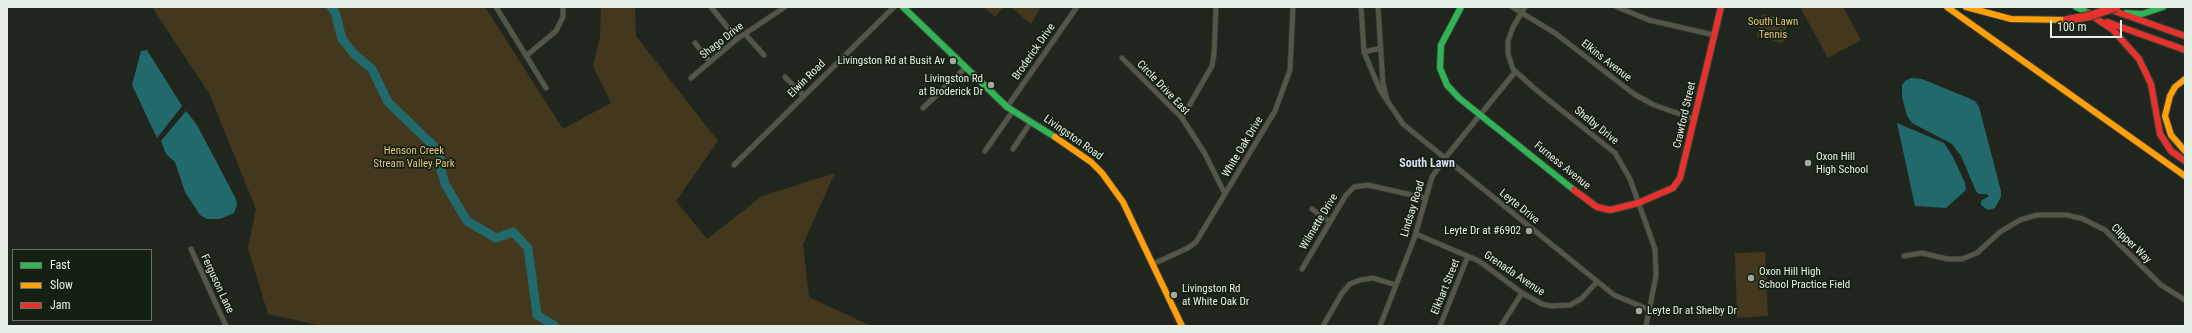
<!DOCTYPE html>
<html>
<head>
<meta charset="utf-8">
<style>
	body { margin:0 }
	#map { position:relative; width:2192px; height:333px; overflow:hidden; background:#20261e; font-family:"Roboto Condensed",sans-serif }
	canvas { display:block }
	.frame { position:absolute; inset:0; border:8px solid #e7f0e6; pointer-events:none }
	.legend { position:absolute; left:12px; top:249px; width:140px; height:72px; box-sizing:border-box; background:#142012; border:1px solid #687367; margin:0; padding:5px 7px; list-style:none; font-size:12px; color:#e7f0e6 }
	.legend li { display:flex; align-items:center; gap:8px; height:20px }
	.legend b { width:20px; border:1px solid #687367 }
	.scale { position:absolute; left:2050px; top:20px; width:72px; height:18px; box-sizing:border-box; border:2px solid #e7f0e6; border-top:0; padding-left:5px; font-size:12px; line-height:14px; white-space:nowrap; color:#e7f0e6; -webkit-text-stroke:3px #142012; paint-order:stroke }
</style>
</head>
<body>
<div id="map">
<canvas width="2192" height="333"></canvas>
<div class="frame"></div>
<ul class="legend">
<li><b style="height:5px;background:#30b455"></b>Fast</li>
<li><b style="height:5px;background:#ff9f0a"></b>Slow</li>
<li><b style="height:5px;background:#e5322d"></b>Jam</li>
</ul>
<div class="scale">100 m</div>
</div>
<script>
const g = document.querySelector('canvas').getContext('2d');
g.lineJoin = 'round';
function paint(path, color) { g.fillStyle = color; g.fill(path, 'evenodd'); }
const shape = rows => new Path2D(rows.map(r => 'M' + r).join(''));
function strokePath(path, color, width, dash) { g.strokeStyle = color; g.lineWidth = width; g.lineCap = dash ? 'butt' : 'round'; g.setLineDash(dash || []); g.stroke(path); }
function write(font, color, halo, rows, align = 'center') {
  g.font = font + ' "Roboto Condensed",sans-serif'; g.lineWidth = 3.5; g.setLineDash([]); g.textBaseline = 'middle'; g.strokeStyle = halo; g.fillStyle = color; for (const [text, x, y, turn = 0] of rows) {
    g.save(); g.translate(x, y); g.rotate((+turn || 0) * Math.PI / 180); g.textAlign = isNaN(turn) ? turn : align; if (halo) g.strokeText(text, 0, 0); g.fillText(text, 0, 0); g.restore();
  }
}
paint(shape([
	[152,7,485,7,563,129,611,103,593,66,600,37,601,7,635,7,636,36,718,141,676,201,707,239,762,196,835,173,803,244,809,297,871,326,322,326,268,314,248,248,256,209,209,93],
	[984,7,1004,7,995,17],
	[1011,7,1041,7,1031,24],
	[1800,7,1843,7,1861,40,1828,58],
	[1762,14,1788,19,1783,43,1757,37],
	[1765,252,1768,316,1737,318,1735,253]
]), '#43381e');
paint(shape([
	[147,50,182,106,157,138,132,85,141,51],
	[1911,78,1922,79,1966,97,1975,101,1979,107,2001,191,2001,197,1995,208,1988,210,1981,205,1981,201,1989,196,1987,194,1979,194,1976,191,1961,156,1952,144,1912,123,1907,116,1902,97,1902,85,1905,81],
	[186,111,197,125,236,199,237,205,234,213,220,219,207,219,200,215,185,192,175,162,166,154,161,141],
	[1897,123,1944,143,1953,157,1965,183,1966,190,1946,208,1915,206]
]), '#21696a');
strokePath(shape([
	[331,7,335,12,342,39,355,55,372,69,388,102,440,152,440,166,445,184,467,221,496,238,513,232,528,248,537,315,555,326]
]), '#21696a', 9);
const street = shape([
	[496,7,546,88],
	[711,7,737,39],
	[1361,7,1364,52,1380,90,1403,124,1614,295,1650,310],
	[1378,7,1383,84,1387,99],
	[1512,7,1555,33,1634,94,1654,105,1694,119],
	[1525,7,1513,27,1508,41,1508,54,1513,69,1535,89,1615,153,1630,179,1655,249,1656,276,1646,326],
	[1617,7,1649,20,1714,35],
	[745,34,764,55],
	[695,43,710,62],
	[1364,52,1381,48],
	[526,56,556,31,563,17,563,7],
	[1122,58,1182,118,1204,152,1225,194],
	[785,77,803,95],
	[691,78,737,39,785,7],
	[1007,107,1077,7],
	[923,108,965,68],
	[1182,118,1212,66,1214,54,1216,7],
	[1013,149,1031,122],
	[985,151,1013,111],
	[734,165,894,7],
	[1312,209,1330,222],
	[1416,234,1479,261,1522,293,1542,304,1551,306,1570,305,1581,299,1597,282],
	[191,249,226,326],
	[1904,256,1922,253,1947,259,1962,259,1977,253,2000,232,2020,220,2037,215,2067,215,2083,219,2105,230,2161,285,2185,300],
	[1153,264,1188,248,1196,242,1275,111,1290,70,1293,7],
	[1302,269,1346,195,1354,187,1368,185,1425,198],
	[1323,326,1342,293,1350,284,1360,280,1373,278,1396,285],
	[1380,326,1414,239,1432,177,1445,158,1515,72],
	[1440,326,1468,256],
	[1501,326,1522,293]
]);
const fast = shape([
	[903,7,1007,107,1055,137],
	[1461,7,1441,45,1440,68,1447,85,1459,98,1574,190],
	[2076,7,2093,15],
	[2126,13,2142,14,2163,7]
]);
const slow = shape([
	[1947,7,2185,176],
	[1966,7,2011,19,2067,20],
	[2185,79,2175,87,2170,96,2165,116,2171,135,2185,151],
	[1055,137,1091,162,1102,173,1123,202,1182,326]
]);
const jam = shape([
	[2103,7,2185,36],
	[2088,13,2113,30,2139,59,2151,84,2160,134,2171,151,2185,161],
	[2107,22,2185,50],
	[1574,190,1597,207,1610,210,1638,203,1673,188,1680,178,1721,7]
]);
strokePath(street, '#3d413b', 6);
strokePath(fast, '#3d413b', 8);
strokePath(slow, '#3d413b', 8);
strokePath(jam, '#3d413b', 8);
strokePath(street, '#545648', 4.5);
strokePath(fast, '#30b455', 6);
strokePath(slow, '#ff9f0a', 6);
strokePath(jam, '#e5322d', 6);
const jamBridge = shape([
	[2067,20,2090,16,2116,7]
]);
strokePath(jamBridge, '#3d413b', 10, []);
strokePath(jamBridge, '#e5322d', 8);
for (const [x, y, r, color] of [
	[953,61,4,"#a1a9a0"],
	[991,85,4,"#a1a9a0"],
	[1808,163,4,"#a1a9a0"],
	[1529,231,4,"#a1a9a0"],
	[1751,278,4,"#a1a9a0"],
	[1174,295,4,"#a1a9a0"],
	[1639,311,4,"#a1a9a0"]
]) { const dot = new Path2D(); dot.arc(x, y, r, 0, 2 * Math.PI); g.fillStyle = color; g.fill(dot); strokePath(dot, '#142012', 1.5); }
write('11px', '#e7c276', '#142012', [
	["South Lawn",1773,22],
	["Tennis",1773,35],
	["Henson Creek",414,151],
	["Stream Valley Park",414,164]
]);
write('11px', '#e7f0e6', '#142012', [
	["Shago Drive",722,41,-38],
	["Broderick Drive",1034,52,-55],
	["Elkins Avenue",1606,61,38],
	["Elwin Road",807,79,-45],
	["Circle Drive East",1163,88,46],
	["Crawford Street",1685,115,-77],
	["Shelby Drive",1596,126,39],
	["Livingston Road",1073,138,35],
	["White Oak Drive",1243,147,-59],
	["Furness Avenue",1562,166,39],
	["Leyte Drive",1519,207,39],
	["Lindsay Road",1413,209,-73],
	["Wilmette Drive",1319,222,-59],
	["Clipper Way",2131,244,44],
	["Grenada Avenue",1514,274,34],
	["Ferguson Lane",217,284,65],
	["Elkhart Street",1446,287,-68]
]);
write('11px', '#e7f0e6', '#142012', [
	["Livingston Rd at Busit Av",945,61,"right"],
	["Livingston Rd",983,79,"right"],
	["at Broderick Dr",983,92,"right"],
	["Oxon Hill",1816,157],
	["High School",1816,170],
	["Leyte Dr at #6902",1521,231,"right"],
	["Oxon Hill High",1759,272],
	["School Practice Field",1759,285],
	["Livingston Rd",1182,289],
	["at White Oak Dr",1182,302],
	["Leyte Dr at Shelby Dr",1647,311]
], 'left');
write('bold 12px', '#d8dbf8', '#142012', [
	["South Lawn",1427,164]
]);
</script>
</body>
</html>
